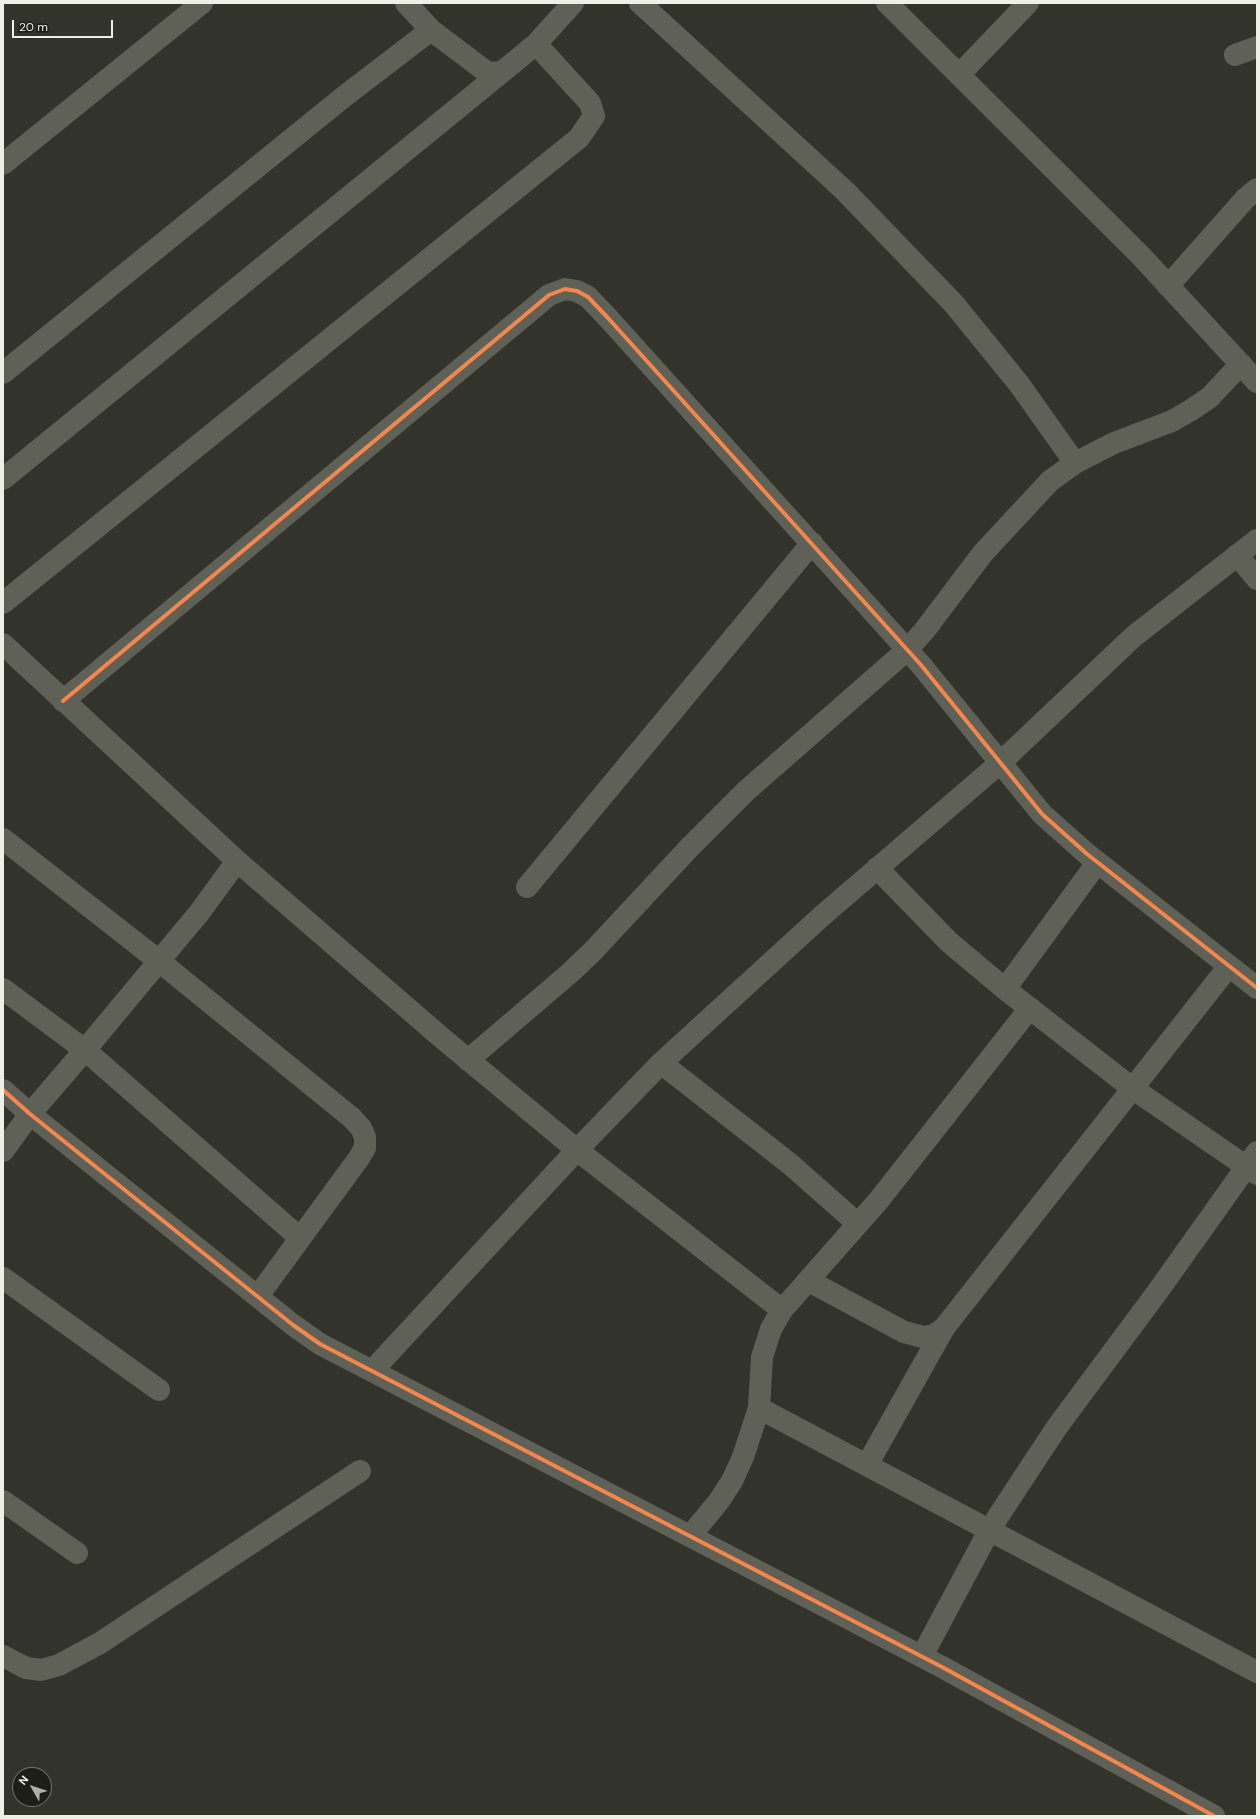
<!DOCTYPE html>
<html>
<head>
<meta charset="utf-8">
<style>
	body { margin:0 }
	#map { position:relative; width:1260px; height:1819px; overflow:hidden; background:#32332a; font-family:"DM Sans",sans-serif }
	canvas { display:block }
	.frame { position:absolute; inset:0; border:4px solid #eff0e5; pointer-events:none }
	.north { position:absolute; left:12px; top:1767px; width:40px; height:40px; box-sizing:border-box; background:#1d1e16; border:1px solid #717269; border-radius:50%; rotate:309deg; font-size:11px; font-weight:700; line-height:16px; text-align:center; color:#eff0e5 }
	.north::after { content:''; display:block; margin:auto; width:14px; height:18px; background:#adaea4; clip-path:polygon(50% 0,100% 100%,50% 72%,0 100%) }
	.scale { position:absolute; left:12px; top:20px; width:101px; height:18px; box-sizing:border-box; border:2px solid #eff0e5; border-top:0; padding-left:5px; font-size:12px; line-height:14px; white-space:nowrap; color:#eff0e5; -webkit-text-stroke:3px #1d1e16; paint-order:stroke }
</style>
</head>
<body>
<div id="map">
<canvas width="1260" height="1819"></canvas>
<div class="frame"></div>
<div class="north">N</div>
<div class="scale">20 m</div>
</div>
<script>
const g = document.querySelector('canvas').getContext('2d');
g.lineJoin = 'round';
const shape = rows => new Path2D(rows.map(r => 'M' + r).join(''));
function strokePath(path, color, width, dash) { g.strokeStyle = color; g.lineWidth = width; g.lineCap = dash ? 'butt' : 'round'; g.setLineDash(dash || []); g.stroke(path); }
strokePath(shape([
	[406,3,431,30],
	[640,3,845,191,954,304,1019,384,1075,463],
	[887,3,1142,257,1257,382],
	[1235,55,1257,47],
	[959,75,1028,3],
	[3,164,202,3],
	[1168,286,1245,199,1257,189],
	[3,373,346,95,431,30,488,73,502,72,536,44,573,3],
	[3,479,502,72],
	[1237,555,1257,579],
	[3,603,579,138,594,116,590,103,536,44],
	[3,644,237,861,442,1038,577,1150,782,1310],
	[63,701,549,295,565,289,577,291,588,297,608,318,921,665,1042,814,1087,854,1257,988],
	[3,839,159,961,352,1118,361,1128,365,1137,365,1148,359,1158,258,1296],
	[877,868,949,942,1005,989,1132,1088,1257,1174],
	[527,887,812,543],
	[3,989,85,1050,300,1238],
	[1005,989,1097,863],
	[468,1060,570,973,593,951,689,848,746,791,907,650,924,631,983,553,1050,481,1075,463,1114,443,1172,421,1191,410,1209,398,1241,364],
	[661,1063,790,1164,858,1224],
	[3,1090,30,1114,293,1325,320,1344,942,1667,1214,1816],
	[3,1151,30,1114,85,1050,199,913,237,861],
	[3,1278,159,1390],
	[809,1281,904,1332,923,1337,934,1335,944,1328,1229,966],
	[372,1371,577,1150,661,1063,823,915,1000,763,1133,637,1257,540],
	[759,1408,1257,1672],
	[867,1465,944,1328],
	[3,1501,77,1553],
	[691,1535,719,1501,732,1481,743,1457,759,1408,762,1357,771,1329,782,1310,879,1200,1030,1008],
	[3,1656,26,1668,41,1670,59,1665,100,1643,360,1471],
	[922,1656,990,1529,1022,1480,1057,1427,1158,1291,1257,1152]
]), '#5f6056', 22);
strokePath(shape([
	[63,701,549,295,565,289,577,291,588,297,608,318,921,665,1042,814,1087,854,1257,988],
	[3,1090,30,1114,293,1325,320,1344,942,1667,1214,1816]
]), '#f5874c', 4);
</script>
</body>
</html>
